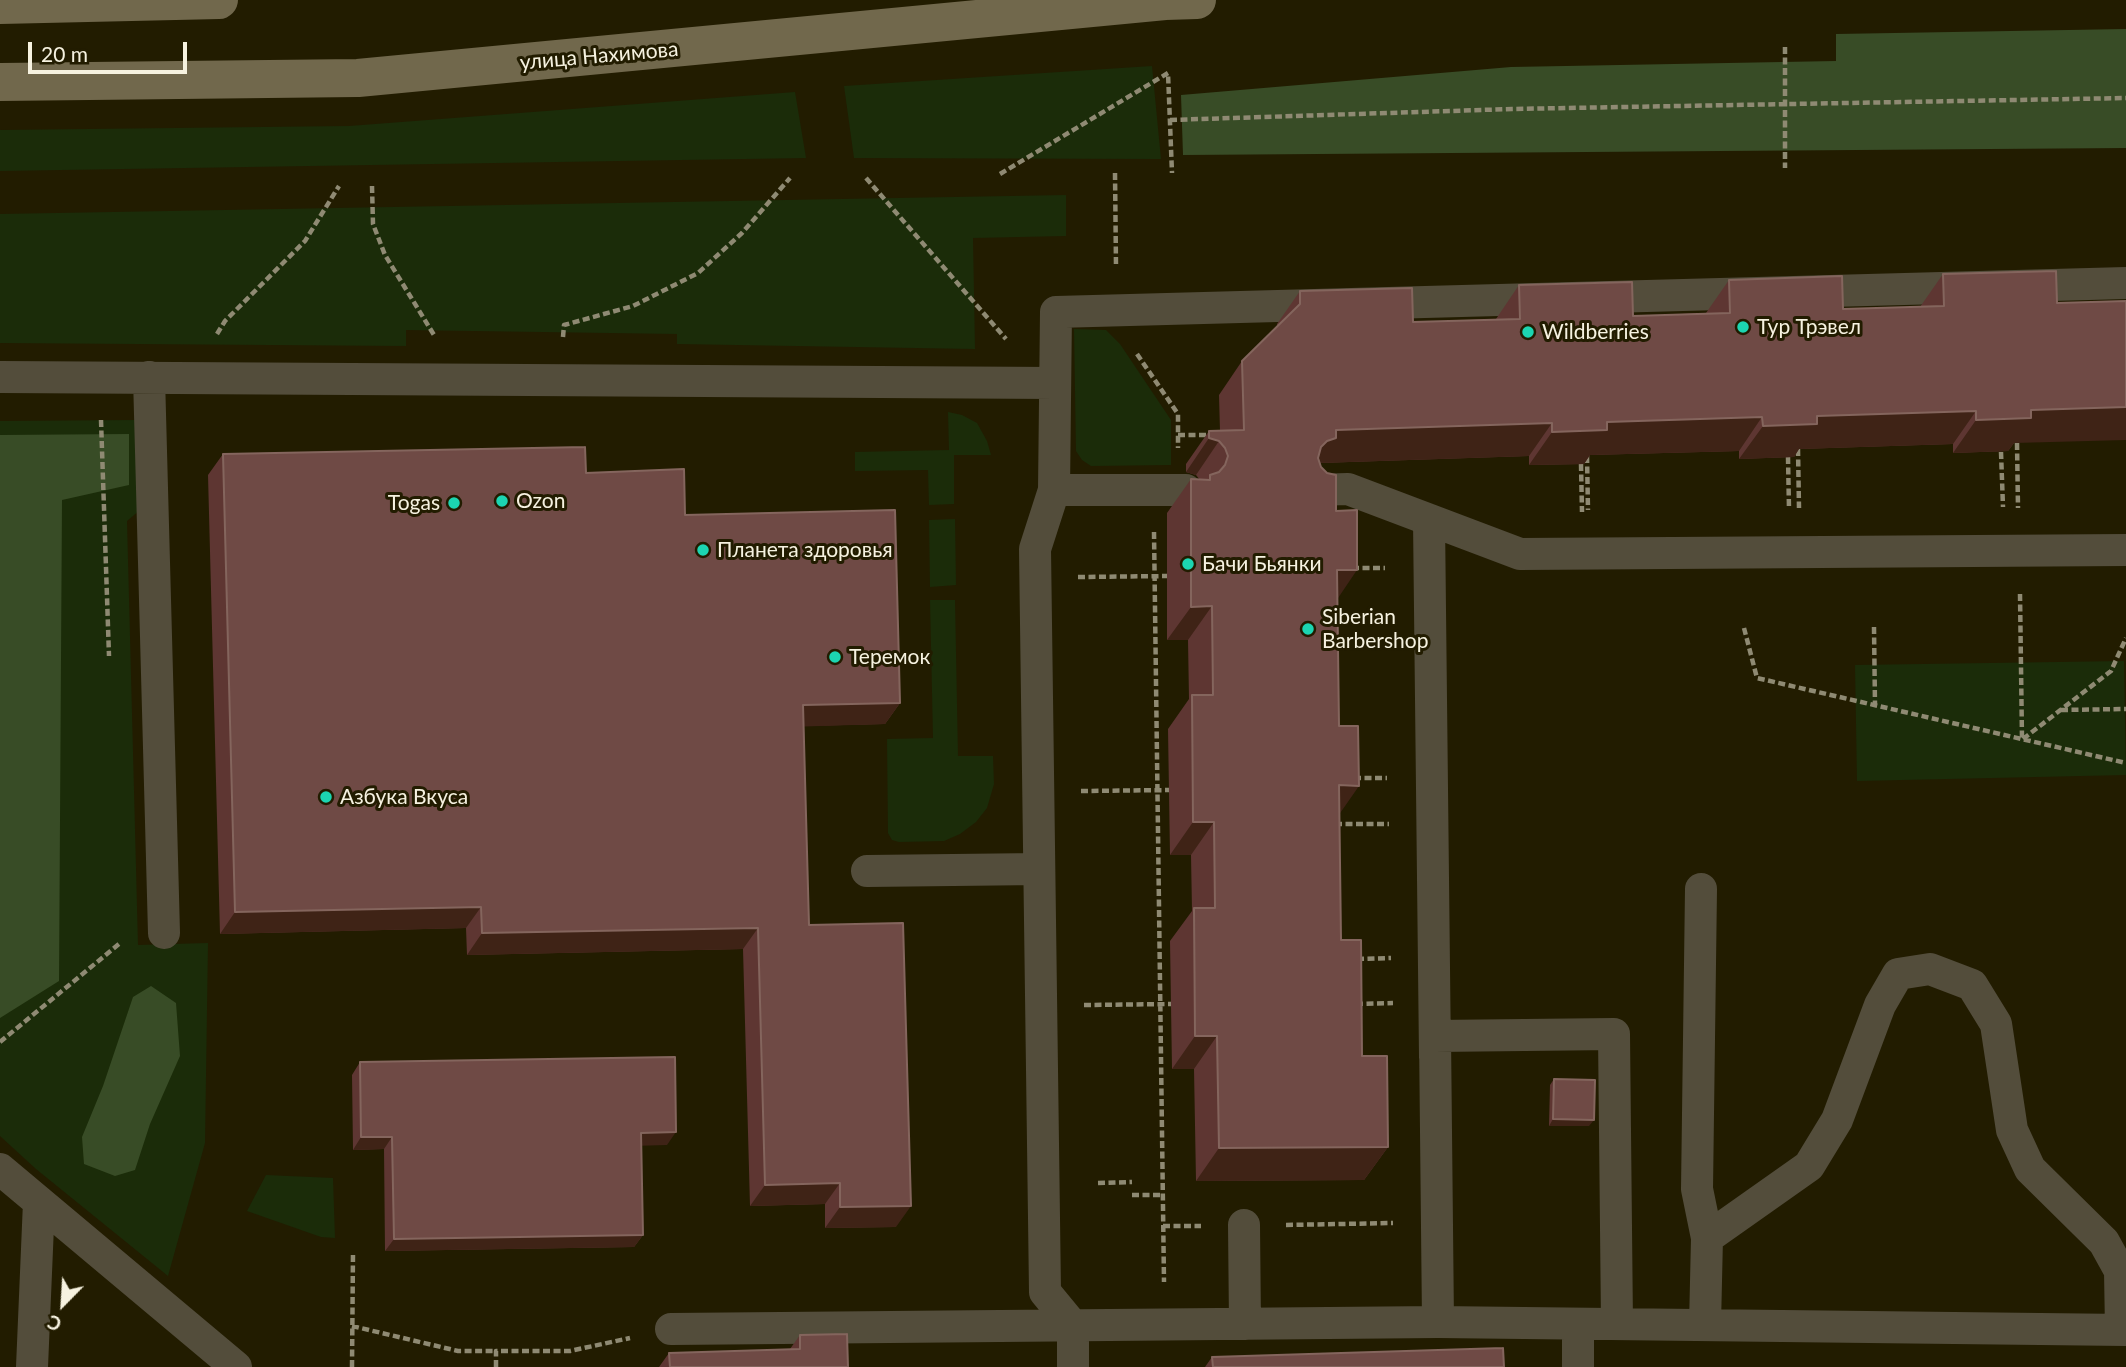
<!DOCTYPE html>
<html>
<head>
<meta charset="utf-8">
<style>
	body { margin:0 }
	#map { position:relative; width:2126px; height:1367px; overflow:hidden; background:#221c00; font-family:Lato,sans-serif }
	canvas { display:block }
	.north { position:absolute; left:28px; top:1269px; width:70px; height:70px; -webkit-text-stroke:5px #221c00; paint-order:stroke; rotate:204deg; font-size:19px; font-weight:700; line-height:28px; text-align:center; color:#f6f2e0 }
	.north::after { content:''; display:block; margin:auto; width:24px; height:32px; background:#f6f2e0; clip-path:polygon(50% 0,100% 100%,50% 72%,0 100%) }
	.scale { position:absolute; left:28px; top:42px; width:159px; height:32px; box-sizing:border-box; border:4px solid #f6f2e0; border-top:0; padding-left:9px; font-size:21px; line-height:24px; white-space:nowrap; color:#f6f2e0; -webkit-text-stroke:5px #221c00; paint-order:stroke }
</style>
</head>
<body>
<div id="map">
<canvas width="2126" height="1367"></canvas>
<div class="north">С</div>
<div class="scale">20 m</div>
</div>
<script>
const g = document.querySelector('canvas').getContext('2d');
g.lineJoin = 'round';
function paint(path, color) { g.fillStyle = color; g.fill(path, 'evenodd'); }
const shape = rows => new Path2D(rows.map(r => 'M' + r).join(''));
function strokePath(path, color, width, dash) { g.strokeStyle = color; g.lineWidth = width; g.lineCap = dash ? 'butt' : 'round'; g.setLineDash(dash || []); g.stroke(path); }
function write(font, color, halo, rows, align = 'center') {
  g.font = font + ' Lato,sans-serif'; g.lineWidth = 6; g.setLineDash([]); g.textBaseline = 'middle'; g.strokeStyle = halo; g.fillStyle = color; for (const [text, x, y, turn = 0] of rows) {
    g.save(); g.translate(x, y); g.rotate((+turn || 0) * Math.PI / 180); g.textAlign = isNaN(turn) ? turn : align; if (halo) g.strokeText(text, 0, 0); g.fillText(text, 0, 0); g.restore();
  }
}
paint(shape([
	[1152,66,1161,159,854,158,844,86],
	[795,92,806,158,0,171,0,130,349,126],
	[1066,195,1066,236,973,238,975,349,677,344,677,334,406,330,406,346,0,343,0,214],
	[1074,329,1106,330,1120,344,1171,420,1171,465,1091,466,1082,460,1076,451],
	[948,412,962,415,977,423,987,441,991,455,954,455,954,504,929,505,928,470,855,471,855,452,949,450],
	[138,420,140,510,127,521,138,945,208,943,205,1143,168,1276,36,1169,0,1136,0,421],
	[955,519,956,585,930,587,929,520],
	[930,600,955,600,958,756,993,756,994,784,987,808,976,822,960,834,944,841,899,842,892,840,888,833,887,739,933,738],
	[2124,661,2126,775,1857,781,1855,665],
	[266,1175,333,1178,335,1238,321,1237,247,1211]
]), '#1b2c09');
paint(shape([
	[2126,29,2126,148,1183,155,1181,95,1511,67,1836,61,1836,34],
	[129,434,129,485,62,500,59,981,0,1018,0,435],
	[151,986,176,1003,180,1056,150,1124,135,1170,115,1176,84,1164,82,1137,103,1086,133,997]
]), '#384c26');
strokePath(shape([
	[1785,47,1785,168],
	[1170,120,1512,109,2126,98],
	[1115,173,1116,266],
	[1000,174,1168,73,1172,173],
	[866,178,1006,339],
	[372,186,373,224,385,255,434,335],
	[217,334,225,321,305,241,339,186],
	[563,337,564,325,633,306,698,273,742,233,790,178],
	[1137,354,1178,414,1178,448],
	[101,420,109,656],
	[1178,435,1212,435],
	[2017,443,2018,508],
	[1798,449,1799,508],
	[2001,452,2003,507],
	[1587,456,1588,510],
	[1788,457,1789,509],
	[1581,464,1582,512],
	[1154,532,1164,1282],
	[1352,568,1385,568],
	[1078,577,1171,576],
	[2020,594,2022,739],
	[1874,627,1875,705],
	[1744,628,1757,678,2126,763],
	[2061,710,2126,709],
	[2023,739,2111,671,2126,638],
	[1354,778,1387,778],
	[1081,791,1174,790],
	[1335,824,1389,824],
	[1357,959,1391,958],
	[1356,1004,1393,1003],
	[1084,1005,1176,1004],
	[0,1042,119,944,119,942],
	[1098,1183,1132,1182],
	[1132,1195,1162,1195],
	[1286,1225,1393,1223],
	[1163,1226,1201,1226],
	[352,1326,458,1351,496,1351],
	[352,1367,353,1252],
	[496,1367,496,1351,570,1351,630,1338]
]), '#8f8a73', 4.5, [7, 3.5]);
strokePath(shape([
	[0,377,1055,383],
	[149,377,164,933],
	[1054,490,1186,490],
	[1313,490,1348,489,1520,554,2126,550],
	[1429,520,1435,1057],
	[867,871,1039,869],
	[1701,889,1697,1189,1707,1238,1705,1325],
	[0,1169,236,1367],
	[1244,1225,1245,1324],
	[1707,1238,1809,1166,1837,1120,1880,1005,1898,974,1930,969,1972,985,1996,1024,2012,1130,2030,1169,2104,1242,2120,1271,2121,1330],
	[1438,1322,1435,1036,1614,1034,1617,1324],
	[1578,1324,1578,1367],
	[671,1329,1438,1322,2126,1330],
	[32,1367,39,1202],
	[1073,1367,1073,1326,1045,1292,1035,549,1054,490,1056,312,2126,283]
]), '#534d3b', 32);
strokePath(shape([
	[0,5,219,0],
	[0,82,358,78,1165,1,1197,0]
]), '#71684c', 38);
paint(shape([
	[1943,274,2014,443,2008,451,1953,453,1953,444,1799,449,1794,457,1739,459,1739,451,1590,455,1584,464,1529,465,1529,456,1320,463,1337,599,1341,940,1362,1056,1388,1147,1364,1180,1196,1181,1194,1069,1172,1069,1170,941,1192,911,1191,855,1170,855,1168,729,1189,699,1188,640,1167,640,1167,513,1191,479,1200,480,1196,475,1186,472,1186,464,1209,431,1220,431,1219,395,1242,361,1277,327,1277,324,1300,291,1413,322,1496,319,1519,285,1633,316,1706,313,1729,280,1843,309,1920,307],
	[223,454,586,473,685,515,900,703,885,724,804,726,809,925,896,1227,825,1228,825,1204,750,1206,743,949,467,955,466,928,220,934,208,475],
	[360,1062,667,1145,641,1145,643,1235,634,1247,385,1251,384,1149,353,1150,352,1075],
	[1554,1079,1589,1126,1549,1126,1550,1085],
	[800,1335,848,1367,659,1367,669,1353,790,1349],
	[1212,1357,1504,1367,1205,1367]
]), '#5e3632');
paint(shape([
	[2126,407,2126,440,2014,443,2008,451,1953,453,1976,420,2031,410],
	[1976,411,1953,444,1799,449,1794,457,1739,459,1763,426,1817,416],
	[1762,417,1739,451,1590,455,1584,464,1529,465,1552,432,1607,422],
	[1552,423,1529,456,1319,463,1304,474,1321,447,1336,430],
	[1209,438,1219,441,1196,475,1186,472],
	[1337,570,1357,570,1334,604],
	[1212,606,1188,640,1167,640,1191,607],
	[900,703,885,724,788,727,803,705],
	[1339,785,1359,786,1336,819],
	[1193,822,1214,822,1191,855,1170,855],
	[481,907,466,928,220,934,235,912],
	[758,928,743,949,467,955,482,933],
	[1195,1036,1217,1036,1194,1069,1172,1069],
	[1553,1119,1594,1120,1589,1126,1549,1126],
	[676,1132,667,1145,632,1146,641,1133],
	[361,1137,392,1137,384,1149,353,1150],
	[1388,1147,1364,1180,1196,1181,1219,1148],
	[840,1183,825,1204,750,1206,765,1185],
	[911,1206,896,1227,825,1228,840,1207],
	[643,1235,634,1247,385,1251,394,1239]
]), '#3f2316');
const building = shape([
	[2056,271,2057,303,2126,301,2126,407,2031,410,2031,418,1976,420,1976,411,1817,416,1817,424,1763,426,1762,417,1607,422,1607,430,1552,432,1552,423,1336,430,1336,438,1327,441,1321,447,1318,458,1321,467,1327,473,1336,475,1336,511,1357,510,1357,570,1337,570,1339,726,1358,726,1359,786,1339,785,1341,940,1361,940,1362,1056,1387,1056,1388,1147,1219,1148,1217,1036,1195,1036,1194,908,1215,908,1214,822,1193,822,1192,695,1213,695,1212,606,1191,607,1191,479,1210,480,1210,475,1219,472,1225,465,1228,456,1225,448,1219,441,1209,438,1209,431,1244,430,1242,361,1300,304,1300,291,1412,288,1413,322,1520,319,1519,285,1632,282,1633,316,1730,313,1729,280,1842,276,1843,309,1944,306,1943,274,2056,271],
	[585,447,586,473,684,469,685,515,895,510,900,703,803,705,809,925,903,923,911,1206,840,1207,840,1183,765,1185,758,928,482,933,481,907,235,912,223,454,585,447],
	[675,1057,676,1132,641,1133,643,1235,394,1239,392,1137,361,1137,360,1062,675,1057],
	[1554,1079,1595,1080,1594,1120,1553,1119,1554,1079],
	[847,1334,848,1367,670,1367,669,1353,800,1349,800,1335,847,1334],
	[1503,1348,1504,1367,1213,1367,1212,1357,1503,1348]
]);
paint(building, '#6f4a45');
strokePath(building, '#84655d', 2);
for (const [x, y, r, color] of [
	[1743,327,7,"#1cd5b1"],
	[1528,332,7,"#1cd5b1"],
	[502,501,7,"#1cd5b1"],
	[454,503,7,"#1cd5b1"],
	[703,550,7,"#1cd5b1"],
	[1188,564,7,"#1cd5b1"],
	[1308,629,7,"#1cd5b1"],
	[835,657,7,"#1cd5b1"],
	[326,797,7,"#1cd5b1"]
]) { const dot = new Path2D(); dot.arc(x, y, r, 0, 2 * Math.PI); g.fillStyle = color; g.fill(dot); strokePath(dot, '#221c00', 2.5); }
write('21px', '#f6f2e0', '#221c00', [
	["улица Нахимова",599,56,-5]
]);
write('21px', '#f6f2e0', '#221c00', [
	["Тур Трэвел",1757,327],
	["Wildberries",1542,332],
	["Ozon",516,501],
	["Togas",440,503,"right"],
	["Планета здоровья",717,550],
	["Бачи Бьянки",1202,564],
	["Siberian",1322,617],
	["Barbershop",1322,641],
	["Теремок",849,657],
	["Азбука Вкуса",340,797]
], 'left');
</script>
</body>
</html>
